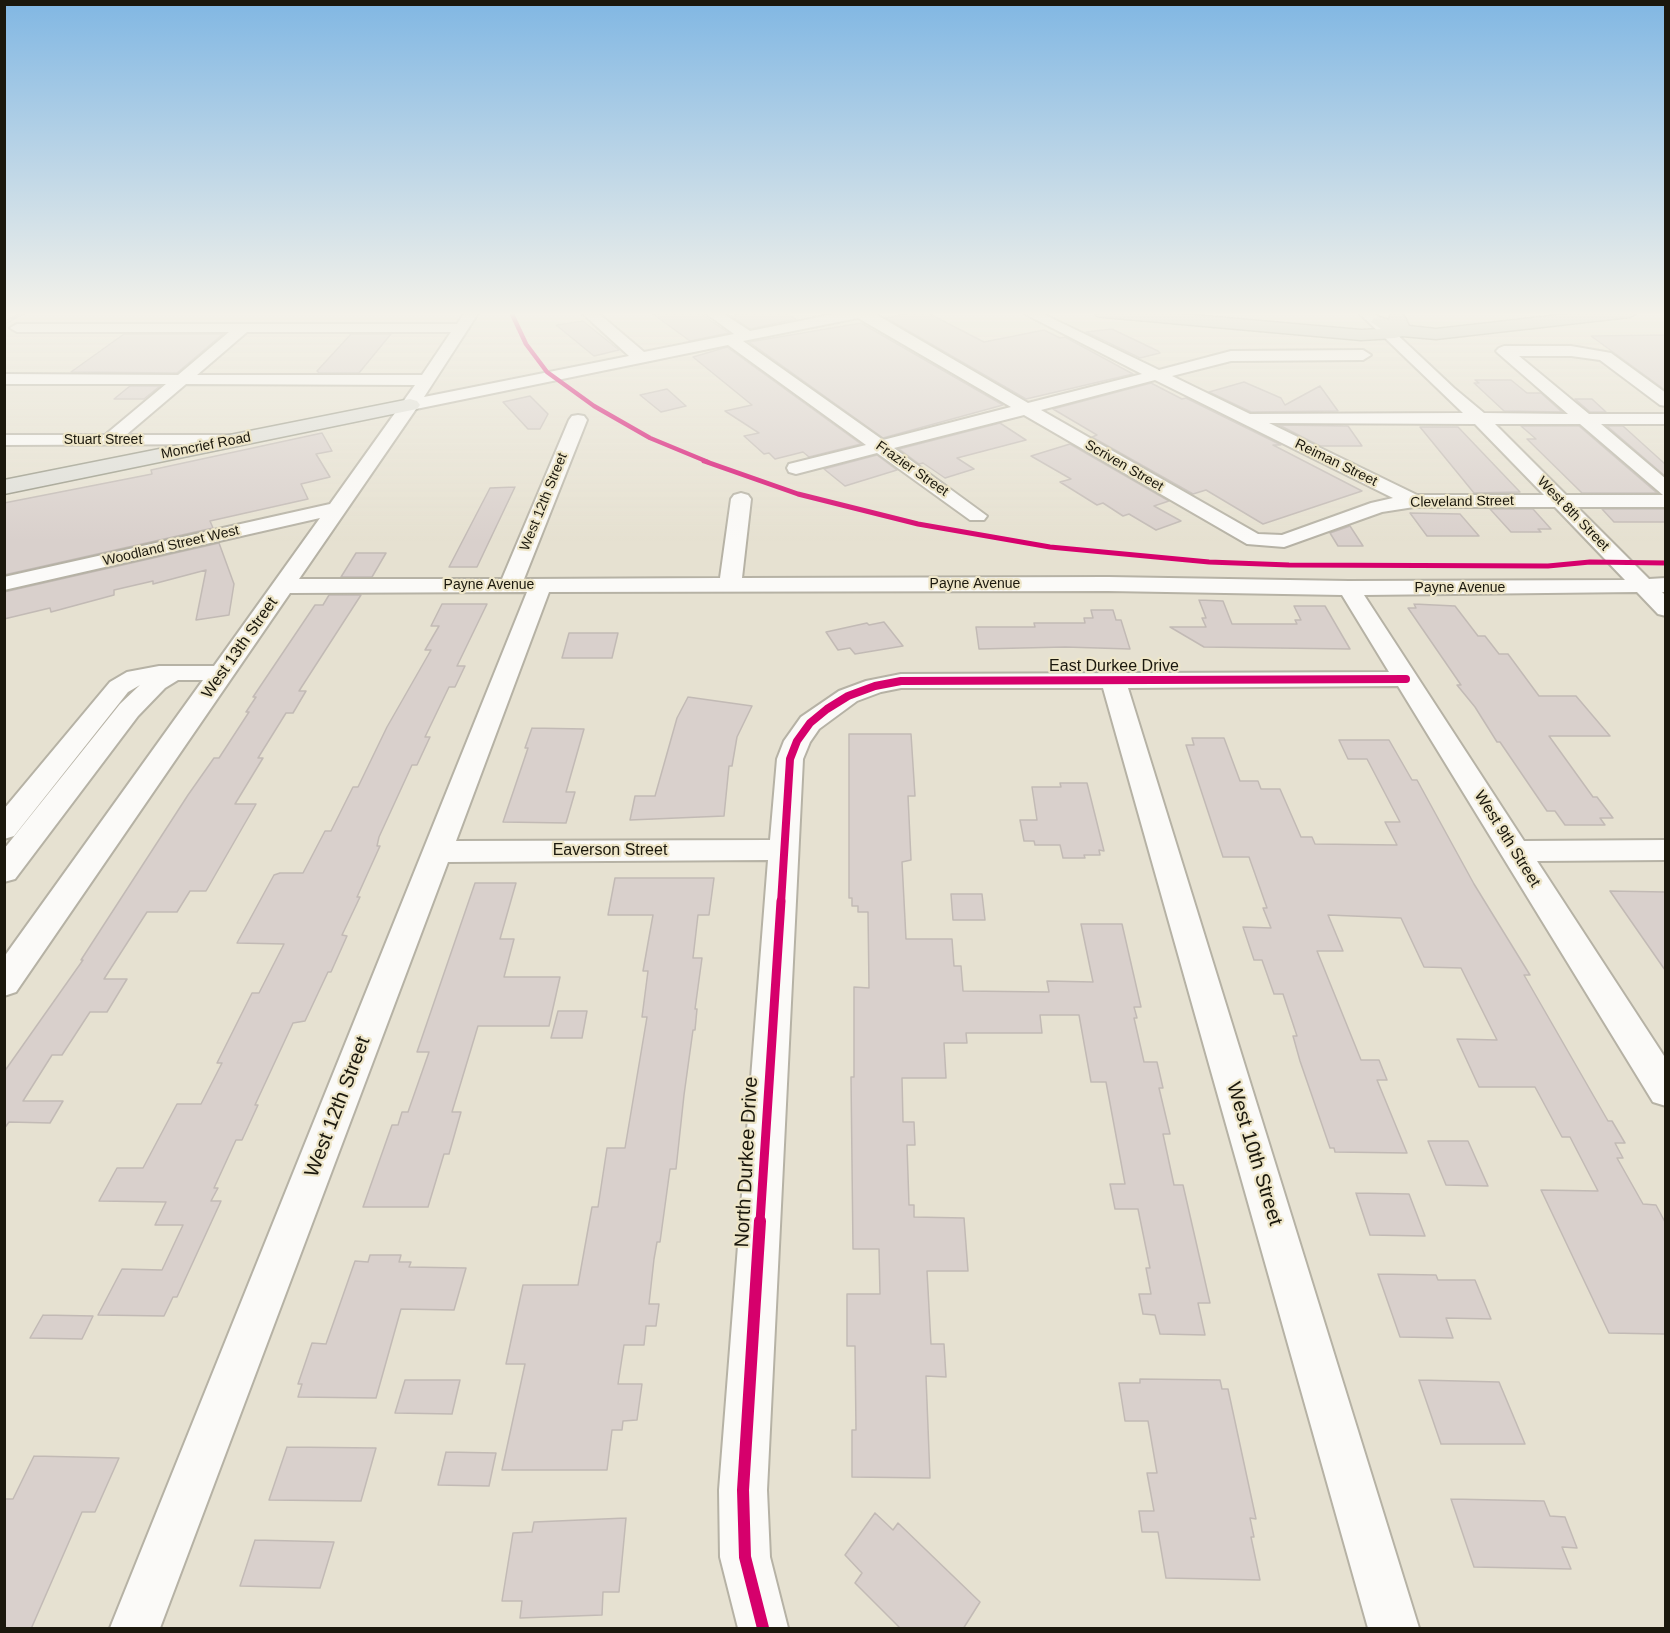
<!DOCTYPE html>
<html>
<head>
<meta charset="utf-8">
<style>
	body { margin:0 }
	#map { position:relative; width:1670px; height:1633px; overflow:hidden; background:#e6e1d1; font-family:Arial,sans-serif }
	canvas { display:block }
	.frame { position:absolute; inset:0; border:6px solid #1b180d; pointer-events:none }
</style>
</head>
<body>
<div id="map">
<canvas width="1670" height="1633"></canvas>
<div class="frame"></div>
</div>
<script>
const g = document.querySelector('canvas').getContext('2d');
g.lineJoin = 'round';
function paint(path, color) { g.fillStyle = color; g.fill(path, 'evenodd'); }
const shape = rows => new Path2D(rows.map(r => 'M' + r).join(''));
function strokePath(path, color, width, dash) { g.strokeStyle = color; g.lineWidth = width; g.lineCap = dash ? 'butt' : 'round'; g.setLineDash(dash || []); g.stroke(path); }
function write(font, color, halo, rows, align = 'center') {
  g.font = font + ' Arial,sans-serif'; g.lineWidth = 4.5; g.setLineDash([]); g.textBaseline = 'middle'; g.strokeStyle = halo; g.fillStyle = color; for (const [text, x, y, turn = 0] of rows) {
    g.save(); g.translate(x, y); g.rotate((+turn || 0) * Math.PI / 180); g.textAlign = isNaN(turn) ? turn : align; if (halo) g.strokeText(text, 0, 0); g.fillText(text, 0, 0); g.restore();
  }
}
const building = shape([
	[650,312,698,312,729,333,690,341,650,312],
	[751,312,784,312,796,319,750,329,731,316,751,312],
	[913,312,926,312,984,342,1044,330,1060,338,1065,337,1133,374,1026,399,886,318,913,312],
	[583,321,619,350,594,356,556,325,583,321],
	[861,323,1003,405,883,438,749,342,861,323],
	[1112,329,1158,351,1160,353,1140,358,1086,332,1112,329],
	[124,334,223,334,177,373,71,372,124,334],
	[351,334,391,334,359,373,319,373,317,371,351,334],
	[1665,335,1665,390,1591,336,1665,335],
	[727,347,861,444,809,457,803,452,775,459,769,453,764,454,744,436,759,433,725,411,752,405,693,357,727,347],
	[1475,380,1511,380,1527,393,1541,393,1562,412,1504,411,1474,383,1479,383,1475,380],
	[1244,382,1281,398,1285,405,1320,386,1338,411,1251,412,1209,392,1244,382],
	[1151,383,1182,399,1186,398,1281,445,1273,445,1362,491,1263,524,1206,490,1193,494,1092,437,1097,435,1053,409,1151,383],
	[130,386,160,386,144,399,114,399,130,386],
	[667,389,686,406,661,412,640,395,667,389],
	[530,396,548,414,540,429,528,429,503,402,530,396],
	[1575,399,1592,399,1606,412,1590,412,1575,399],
	[1000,423,1026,440,957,458,974,469,945,478,923,463,919,464,899,449,1000,423],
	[1279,425,1348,426,1362,446,1320,446,1279,425],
	[1521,426,1579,426,1657,493,1582,493,1527,439,1536,439,1521,426],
	[1607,426,1623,426,1665,464,1665,476,1607,426],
	[1420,427,1458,427,1520,492,1474,493,1420,427],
	[322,433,332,451,316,454,330,477,301,484,308,499,210,521,213,528,4,575,4,503,152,474,151,470,322,433],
	[1070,444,1169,501,1154,506,1181,521,1156,530,1129,514,1123,516,1103,503,1097,505,1060,482,1071,479,1031,456,1070,444],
	[877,455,897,470,845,486,824,469,877,455],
	[515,487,477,567,449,567,490,488,515,487],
	[1490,509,1533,509,1551,529,1538,529,1541,532,1511,532,1490,509],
	[1602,509,1665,509,1665,522,1614,522,1602,509],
	[1410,513,1460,514,1479,536,1427,536,1410,513],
	[1350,526,1363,546,1338,546,1330,533,1350,526],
	[219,543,234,584,229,615,196,620,206,570,153,584,153,581,114,590,114,595,51,612,50,608,4,619,4,592,219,543],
	[356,553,386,553,372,577,341,577,356,553],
	[329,595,361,595,299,691,306,691,293,713,286,713,258,758,263,758,235,804,256,804,206,891,190,891,177,912,147,912,104,979,127,979,107,1012,90,1012,62,1055,52,1055,23,1101,63,1101,50,1123,9,1122,4,1129,4,1072,83,960,81,960,188,795,214,758,219,758,249,712,246,712,256,697,253,697,315,605,323,605,329,595],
	[1199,600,1223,601,1232,624,1297,624,1295,620,1301,620,1294,606,1325,606,1350,649,1204,647,1170,627,1206,627,1202,618,1206,618,1199,600],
	[442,604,487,604,457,666,465,666,455,687,449,687,425,737,430,737,417,765,412,765,379,837,377,846,380,846,357,897,360,897,342,935,347,936,331,972,328,972,305,1021,293,1023,255,1105,258,1105,242,1140,236,1140,214,1188,218,1188,211,1201,221,1201,177,1297,173,1297,164,1316,98,1315,122,1269,162,1270,183,1225,155,1225,166,1202,99,1201,117,1168,143,1168,177,1104,201,1104,222,1063,217,1063,252,993,259,993,284,944,237,943,274,875,280,873,303,873,325,831,331,831,353,787,358,787,387,727,431,650,425,650,439,626,431,626,442,604],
	[1414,604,1455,606,1478,636,1485,636,1499,654,1508,654,1539,696,1576,696,1610,736,1549,736,1593,797,1597,797,1613,818,1600,818,1605,825,1565,825,1555,811,1547,811,1500,742,1497,742,1475,707,1457,685,1461,685,1408,608,1416,608,1414,604],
	[1091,610,1113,610,1116,620,1121,620,1130,649,1065,647,979,649,976,627,1035,627,1034,623,1085,623,1084,618,1093,618,1091,610],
	[884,622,903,646,855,654,850,648,838,650,826,632,867,623,869,625,884,622],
	[569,633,618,633,612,658,562,658,569,633],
	[688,697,752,706,737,737,732,766,729,766,724,816,630,820,635,796,655,796,677,718,688,697],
	[532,728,584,729,566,792,575,792,566,823,503,822,528,748,525,748,532,728],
	[849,734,911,734,915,796,908,796,911,860,902,862,906,939,952,939,954,966,961,966,963,991,1049,992,1047,981,1093,982,1081,924,1122,924,1141,1007,1134,1007,1137,1018,1134,1018,1144,1062,1157,1062,1163,1088,1159,1088,1170,1134,1163,1134,1174,1185,1183,1185,1210,1303,1198,1303,1205,1335,1160,1334,1155,1315,1143,1314,1139,1294,1151,1294,1146,1268,1150,1268,1138,1209,1115,1209,1110,1184,1125,1184,1106,1082,1091,1082,1079,1015,1040,1015,1042,1033,966,1033,967,1043,944,1043,946,1078,902,1078,903,1122,914,1122,915,1145,907,1145,909,1205,914,1205,914,1217,964,1218,968,1271,927,1271,931,1344,944,1344,946,1377,926,1376,930,1478,852,1477,852,1430,856,1430,855,1346,847,1346,847,1294,880,1294,879,1249,853,1249,851,1077,854,1077,854,987,869,988,868,912,858,912,858,906,852,906,852,898,849,898,849,734],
	[1192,738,1224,738,1240,781,1258,781,1261,789,1280,789,1301,837,1312,837,1315,844,1397,845,1385,822,1400,822,1367,759,1348,759,1339,740,1389,740,1412,780,1417,780,1474,884,1530,975,1524,975,1562,1041,1608,1121,1612,1121,1625,1143,1615,1143,1623,1158,1617,1158,1643,1204,1656,1205,1665,1222,1665,1334,1609,1333,1541,1190,1598,1191,1570,1137,1562,1137,1535,1087,1479,1087,1457,1039,1497,1040,1461,968,1424,967,1401,918,1328,915,1343,951,1317,951,1361,1060,1379,1060,1387,1080,1377,1080,1407,1153,1335,1152,1334,1148,1330,1148,1300,1061,1293,1036,1297,1036,1283,994,1274,994,1262,960,1254,960,1243,927,1271,928,1263,908,1267,908,1249,857,1223,857,1186,745,1194,745,1192,738],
	[1060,783,1087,783,1104,851,1099,850,1100,855,1084,855,1085,858,1063,858,1060,845,1035,845,1034,841,1024,841,1020,820,1037,820,1032,787,1061,787,1060,783],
	[615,878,714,878,709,915,698,915,693,958,702,958,695,1009,697,1009,695,1030,693,1030,684,1095,676,1169,670,1169,660,1242,657,1242,654,1259,649,1304,659,1304,656,1326,646,1326,644,1345,624,1345,618,1384,642,1384,637,1420,623,1421,622,1430,612,1430,607,1470,502,1470,525,1364,506,1364,523,1285,578,1285,592,1207,598,1207,607,1148,625,1148,647,1017,642,1017,648,971,643,971,653,915,608,915,615,878],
	[475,883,516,883,500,939,514,939,504,977,560,977,549,1026,478,1026,452,1112,461,1112,449,1154,444,1154,428,1207,363,1207,392,1125,398,1125,402,1112,408,1112,429,1052,417,1052,475,883],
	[1610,891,1665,892,1665,970,1610,891],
	[951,894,982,894,985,920,953,920,951,894],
	[558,1011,587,1011,582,1038,551,1038,558,1011],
	[1428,1141,1468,1141,1488,1186,1446,1185,1428,1141],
	[1356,1193,1409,1194,1425,1236,1370,1235,1356,1193],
	[370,1255,401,1255,399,1262,411,1262,409,1267,466,1268,454,1310,401,1309,376,1398,298,1397,302,1384,298,1384,312,1343,326,1344,355,1261,368,1262,370,1255],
	[1378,1274,1436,1275,1438,1280,1475,1280,1491,1319,1446,1318,1453,1338,1400,1337,1378,1274],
	[43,1315,93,1316,82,1339,30,1338,43,1315],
	[1140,1379,1220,1380,1222,1389,1228,1389,1256,1519,1250,1518,1254,1537,1251,1537,1260,1580,1166,1578,1158,1532,1142,1532,1139,1511,1154,1511,1147,1473,1157,1473,1148,1421,1125,1421,1119,1383,1140,1383,1140,1379],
	[405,1380,460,1380,452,1414,395,1413,405,1380],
	[1419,1380,1499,1382,1525,1444,1441,1444,1419,1380],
	[287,1447,376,1448,361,1501,269,1500,287,1447],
	[446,1452,496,1453,489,1486,438,1485,446,1452],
	[34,1456,119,1458,95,1512,82,1512,31,1629,4,1629,4,1499,13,1499,34,1456],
	[1451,1499,1544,1501,1550,1516,1565,1517,1577,1548,1562,1547,1571,1569,1474,1567,1451,1499],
	[875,1513,893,1530,898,1523,980,1602,963,1629,901,1629,855,1583,862,1573,845,1555,875,1513],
	[626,1518,619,1592,603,1592,602,1615,520,1618,522,1601,502,1601,513,1533,532,1532,534,1522,626,1518],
	[255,1540,334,1542,320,1588,240,1586,255,1540]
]);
paint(building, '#d9d0cc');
strokePath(building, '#c2bab5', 1.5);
const minor = shape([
	[465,312,479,312,424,397,629,356,581,312,597,312,644,352,734,334,704,312,721,312,750,331,844,312,872,312,1028,403,1142,374,1025,314,1026,312,1039,312,1159,370,1231,351,1363,350,1371,355,1363,360,1231,361,1172,376,1250,414,1463,413,1358,312,1373,312,1454,388,1484,413,1568,414,1499,354,1496,351,1499,348,1504,346,1571,346,1611,353,1666,393,1666,406,1660,405,1600,360,1571,356,1519,356,1589,414,1666,414,1666,424,1601,424,1666,479,1666,507,1577,507,1649,579,1666,578,1666,592,1662,592,1666,596,1666,616,1658,614,1637,592,1364,595,1524,841,1666,840,1666,860,1537,861,1666,1059,1666,1106,1653,1102,1398,686,1128,688,1419,1628,1368,1628,1103,688,901,688,881,692,857,701,819,729,810,742,803,759,767,1490,770,1557,788,1628,738,1628,720,1557,719,1490,768,860,448,862,160,1628,110,1628,527,592,290,593,16,992,4,996,4,957,203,680,178,680,165,688,138,716,15,879,4,882,4,849,120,704,140,685,128,692,14,836,4,839,4,809,110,682,127,672,159,666,214,666,320,518,4,590,4,577,330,504,415,385,186,384,126,435,237,435,243,436,246,440,243,444,4,445,4,435,105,435,166,384,4,384,4,374,178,375,229,332,17,332,10,328,17,324,457,324,465,312],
	[858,318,1011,407,883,440,743,341,858,318],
	[247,332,451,332,422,375,197,375,247,332],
	[728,345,866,445,789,464,787,468,789,472,796,474,877,453,970,520,984,520,987,516,894,448,1024,415,1247,544,1284,547,1382,512,1414,507,1555,507,1625,580,1349,581,1108,577,742,578,751,499,748,495,741,493,734,495,731,499,720,578,524,579,587,420,584,416,578,415,572,416,569,420,502,579,299,579,416,409,728,345],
	[1155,380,1393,498,1371,503,1282,535,1258,534,1041,410,1155,380],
	[1269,423,1475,424,1544,495,1417,495,1269,423],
	[1495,424,1580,424,1663,495,1566,495,1495,424],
	[1108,591,1342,595,1389,672,901,674,866,681,839,691,801,717,784,741,777,759,770,840,456,841,549,592,1108,591]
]);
const major = shape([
	[410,399,417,401,420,405,417,409,4,494,4,480,410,399]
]);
const highway = shape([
	[1095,312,1159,312,1361,330,1381,329,1371,322,1374,318,1380,317,1389,320,1391,314,1397,313,1403,314,1409,326,1436,329,1586,312,1638,312,1630,317,1436,339,1402,336,1395,338,1361,340,1103,317,1097,316,1095,312]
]);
strokePath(minor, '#b6b2a5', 4);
strokePath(major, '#969685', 3);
strokePath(highway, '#969685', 3);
paint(minor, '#fbfaf8');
paint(major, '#dfdfd9');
paint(highway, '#cccec3');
const rail = shape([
	[4,323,25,312]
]);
strokePath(rail, '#bcbcb8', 4);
strokePath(rail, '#eee6c9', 2, [8]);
strokePath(shape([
	[511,312,526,344,547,372,594,406,650,438,708,462]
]), '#d6006c', 4.5);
strokePath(shape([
	[704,461,798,494,918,524,1050,547,1209,562,1289,565,1548,566,1590,562,1666,563]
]), '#d6006c', 5);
strokePath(shape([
	[781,903,790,759,797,741,810,723,827,709,848,696,875,686,901,681,1406,679]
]), '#d6006c', 8);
strokePath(shape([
	[760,1222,781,901]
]), '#d6006c', 9);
strokePath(shape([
	[760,1221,743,1490,745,1557,763,1628]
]), '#d6006c', 12);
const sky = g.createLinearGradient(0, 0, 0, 541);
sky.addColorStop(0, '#81b7e3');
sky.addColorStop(0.58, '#f4f2ea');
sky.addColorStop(1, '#f4f2ea00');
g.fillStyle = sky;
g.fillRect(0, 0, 1670, 541);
write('14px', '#1b180d', '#eee6c9', [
	["Stuart Street",103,440],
	["Moncrief Road",206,446,-11],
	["Reiman Street",1336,463,26],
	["Scriven Street",1124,466,30],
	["Frazier Street",912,469,35],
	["West 12th Street",544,502,-68],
	["Cleveland Street",1462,502,-1],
	["West 8th Street",1573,514,46],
	["Woodland Street West",171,546,-13],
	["Payne Avenue",975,584],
	["Payne Avenue",489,585],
	["Payne Avenue",1460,588]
]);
write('16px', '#1b180d', '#eee6c9', [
	["West 13th Street",240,648,-55],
	["East Durkee Drive",1114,667],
	["West 9th Street",1507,839,58],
	["Eaverson Street",610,851]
]);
write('20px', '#1b180d', '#eee6c9', [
	["West 12th Street",338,1107,-69],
	["West 10th Street",1254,1154,73],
	["North Durkee Drive",747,1162,-87]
]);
</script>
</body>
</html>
